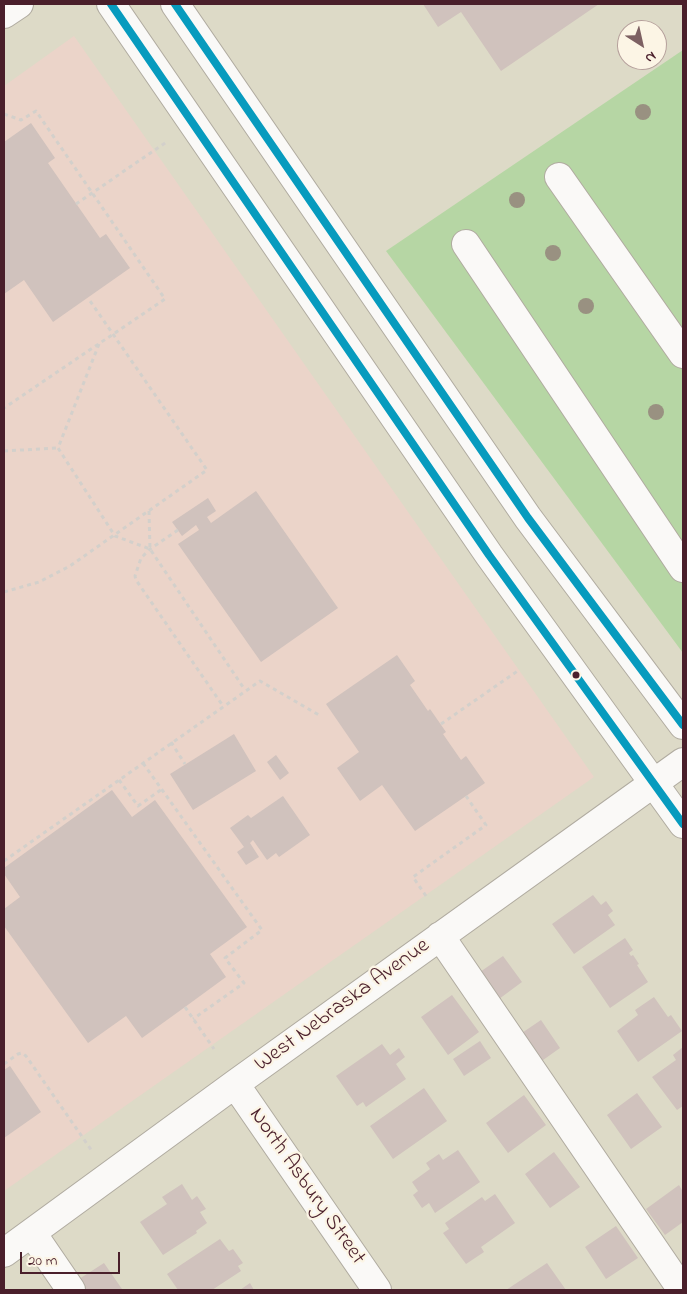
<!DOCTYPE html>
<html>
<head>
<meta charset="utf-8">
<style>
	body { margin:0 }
	#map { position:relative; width:687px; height:1294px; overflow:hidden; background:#dddac7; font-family:"Indie Flower",sans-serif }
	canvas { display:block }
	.frame { position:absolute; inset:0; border:5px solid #4a1f2b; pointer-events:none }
	.north { position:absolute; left:617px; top:20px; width:50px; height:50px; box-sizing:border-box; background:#fcf5e5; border:1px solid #b59f9b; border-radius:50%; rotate:145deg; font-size:14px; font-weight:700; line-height:20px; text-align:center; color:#4a1f2b }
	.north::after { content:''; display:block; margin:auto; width:18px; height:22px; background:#7d6062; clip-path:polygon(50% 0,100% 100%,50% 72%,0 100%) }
	.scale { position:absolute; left:20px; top:1252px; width:100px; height:22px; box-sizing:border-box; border:2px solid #4a1f2b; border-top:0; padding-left:6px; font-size:15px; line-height:18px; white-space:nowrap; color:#4a1f2b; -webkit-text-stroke:4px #fcf5e5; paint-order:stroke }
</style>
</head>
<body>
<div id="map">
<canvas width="687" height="1294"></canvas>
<div class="frame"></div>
<div class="north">N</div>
<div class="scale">20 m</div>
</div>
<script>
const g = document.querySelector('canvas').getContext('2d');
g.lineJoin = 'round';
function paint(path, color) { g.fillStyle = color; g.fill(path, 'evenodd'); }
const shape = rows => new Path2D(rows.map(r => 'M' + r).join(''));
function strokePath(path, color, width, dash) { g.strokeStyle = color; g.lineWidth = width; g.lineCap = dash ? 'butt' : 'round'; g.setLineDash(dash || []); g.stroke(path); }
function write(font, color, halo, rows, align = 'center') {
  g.font = font + ' "Indie Flower",sans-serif'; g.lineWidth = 4.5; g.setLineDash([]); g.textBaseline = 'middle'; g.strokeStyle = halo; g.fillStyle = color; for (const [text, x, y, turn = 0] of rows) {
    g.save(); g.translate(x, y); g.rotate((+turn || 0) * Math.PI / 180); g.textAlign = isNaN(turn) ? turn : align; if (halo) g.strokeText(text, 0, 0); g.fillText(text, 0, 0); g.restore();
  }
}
paint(shape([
	[74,36,594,777,4,1191,4,86]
]), '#ebd4c9');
paint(shape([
	[683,50,683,653,386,251]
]), '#b6d6a4');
paint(shape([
	[423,4,599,4,501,71,461,12,438,27],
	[31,123,55,158,48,163,100,238,106,234,130,268,53,322,24,280,4,294,4,142],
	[256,491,338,608,261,662,178,544,199,530,196,525,182,536,172,522,208,498,216,511,207,517,211,523],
	[397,655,415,681,410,685,428,711,430,709,446,732,443,734,461,760,466,756,485,783,415,831,382,785,360,801,337,768,359,752,326,704],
	[234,734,256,771,193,810,170,774],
	[276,755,289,773,280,780,267,762],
	[112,790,132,817,155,800,247,927,210,954,226,977,185,1007,142,1038,126,1016,88,1043,4,926,4,909,20,897,4,874,4,868],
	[283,796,310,835,279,857,276,853,267,860,253,840,250,843,259,857,246,865,237,852,244,847,230,828,248,815,251,818],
	[593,895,601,905,606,901,613,911,608,915,615,925,574,954,552,924],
	[625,938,633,950,629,953,631,956,633,955,639,964,637,965,648,982,610,1008,582,967],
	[503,956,522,982,499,999,480,972],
	[452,995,479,1032,448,1055,421,1017],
	[654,997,668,1017,671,1015,682,1031,638,1062,617,1031,638,1015,635,1010],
	[541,1020,560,1048,536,1065,516,1037],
	[480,1041,491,1058,464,1076,453,1059],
	[382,1044,390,1055,399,1048,405,1057,396,1064,406,1079,366,1107,363,1102,357,1106,336,1076],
	[683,1047,683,1106,677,1110,652,1077,676,1060,673,1055],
	[10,1066,41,1112,4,1138,4,1070],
	[424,1088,447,1121,393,1159,370,1126],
	[637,1093,662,1127,631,1149,607,1115],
	[524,1095,546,1125,508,1153,486,1123],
	[458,1150,480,1182,435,1213,429,1203,422,1208,413,1195,418,1191,412,1182,430,1169,426,1163,439,1154,443,1160],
	[554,1152,580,1187,550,1208,525,1174],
	[182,1184,192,1200,197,1196,206,1209,200,1212,207,1223,196,1231,197,1233,163,1255,140,1222,167,1204,162,1197],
	[679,1185,683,1192,683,1222,665,1235,646,1209],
	[495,1194,515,1223,481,1247,484,1252,466,1264,443,1233,449,1229,445,1223,482,1197,485,1201],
	[616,1226,638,1258,606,1279,585,1247],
	[220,1239,229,1251,233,1249,243,1263,238,1266,241,1271,212,1290,178,1290,167,1274],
	[104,1263,122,1289,82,1290,76,1281],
	[547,1263,566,1290,506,1290],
	[250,1283,254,1290,240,1290]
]), '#d0c2bd');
const minor = shape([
	[4,14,19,4],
	[559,177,683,354],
	[466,244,683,568],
	[440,936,682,1290],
	[235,1084,377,1290],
	[32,1233,71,1290],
	[4,1253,235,1084,683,762]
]);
const major = shape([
	[111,4,489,555,683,824],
	[175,4,528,518,683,725]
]);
strokePath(minor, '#b0aba0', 30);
strokePath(major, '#b0aba0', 30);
strokePath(shape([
	[4,114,21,120,36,111,165,299,4,408],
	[76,204,168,141],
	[99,344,58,448,115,536,150,549],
	[4,451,58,448],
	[149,511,150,549,245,690],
	[178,530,150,549,141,558,135,576,136,580,223,706],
	[4,592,39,582,70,566,207,470,88,298],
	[441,724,519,670],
	[171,742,185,764],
	[143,763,262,930,225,958,244,983,193,1019],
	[119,780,138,806,162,789],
	[4,861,260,681,319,715],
	[426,896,413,877,486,825,466,796],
	[185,1007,214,1049],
	[4,1064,18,1054,22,1053,26,1056,92,1151]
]), '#d3d0cb', 3, [4, 4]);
strokePath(minor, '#faf9f7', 28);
strokePath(major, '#faf9f7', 28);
strokePath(shape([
	[111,4,489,555,683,824],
	[175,4,528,518,683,725]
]), '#079bbe', 8);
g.fillStyle = '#999181';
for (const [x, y] of [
	[643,112],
	[517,200],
	[553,253],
	[586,306],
	[656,412]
]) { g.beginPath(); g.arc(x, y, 8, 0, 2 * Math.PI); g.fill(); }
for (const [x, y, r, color] of [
	[576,675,4.5,"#4a1f2b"]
]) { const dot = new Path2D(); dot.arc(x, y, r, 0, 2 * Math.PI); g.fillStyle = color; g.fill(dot); strokePath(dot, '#fcf5e5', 2); }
write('22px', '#4a1f2b', '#fcf5e5', [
	["West Nebraska Avenue",343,1006,-36],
	["North Asbury Street",306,1187,55]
]);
</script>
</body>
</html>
